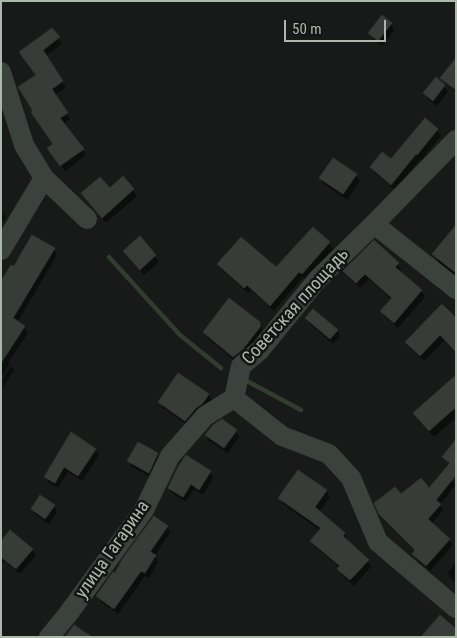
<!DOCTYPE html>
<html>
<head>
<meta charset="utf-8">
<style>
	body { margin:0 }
	#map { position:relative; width:457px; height:638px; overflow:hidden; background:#181a19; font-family:"Roboto Condensed",sans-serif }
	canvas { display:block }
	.frame { position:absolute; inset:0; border:2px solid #abb9ab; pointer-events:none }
	.scale { position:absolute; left:284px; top:20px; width:102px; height:22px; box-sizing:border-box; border:2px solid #abb9ab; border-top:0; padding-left:6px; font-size:15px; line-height:18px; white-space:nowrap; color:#abb9ab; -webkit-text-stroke:4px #131514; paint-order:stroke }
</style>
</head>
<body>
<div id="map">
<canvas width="457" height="638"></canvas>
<div class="frame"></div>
<div class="scale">50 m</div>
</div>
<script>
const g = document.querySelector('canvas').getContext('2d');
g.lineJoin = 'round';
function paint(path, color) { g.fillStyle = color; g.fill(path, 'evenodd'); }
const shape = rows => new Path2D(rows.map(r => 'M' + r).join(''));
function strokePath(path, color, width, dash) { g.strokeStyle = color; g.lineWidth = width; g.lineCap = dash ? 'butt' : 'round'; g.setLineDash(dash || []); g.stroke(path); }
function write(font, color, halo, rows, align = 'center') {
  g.font = font + ' "Roboto Condensed",sans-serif'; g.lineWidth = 5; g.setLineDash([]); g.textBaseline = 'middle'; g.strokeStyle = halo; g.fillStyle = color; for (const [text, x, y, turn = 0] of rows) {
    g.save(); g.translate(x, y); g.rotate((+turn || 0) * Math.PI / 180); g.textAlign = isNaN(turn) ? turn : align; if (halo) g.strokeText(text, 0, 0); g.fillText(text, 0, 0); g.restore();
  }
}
paint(shape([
	[391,24,394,30,382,46,373,39,370,33],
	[52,30,62,44,45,56,66,88,54,95,70,119,63,124,86,155,65,171,52,154,54,145,34,111,37,76,24,59],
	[456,61,456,92,445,83,442,78],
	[436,79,444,86,448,92,437,106,428,99,425,93],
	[425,119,437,130,441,136,421,160,420,159,395,190,375,173,371,167,391,161],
	[356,175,360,181,347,200,324,184,320,178],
	[123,178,133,190,137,196,106,223,86,199,82,194,110,190],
	[1,210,6,217,1,223],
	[313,228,329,243,333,249,306,279,303,277,274,311,251,290,248,293,222,270,219,264,276,269],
	[456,233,456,278,441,266,434,254],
	[140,238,155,256,159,262,144,275,128,257],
	[54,249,57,255,17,323,24,327,28,333,8,363,11,365,9,365,1,378,1,284,14,268],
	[398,264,401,270,399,272,421,291,425,297,398,328,385,317,382,311,392,300,369,279,360,288,348,277,345,271],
	[307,318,337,330,340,336,333,344,310,324],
	[456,320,456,353,444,341,424,361,410,348,407,342],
	[259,323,263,330,263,333,237,363,208,338,204,332],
	[11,366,14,370,1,391,1,382],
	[178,375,209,395,212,401,189,426,163,408,160,402],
	[456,377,456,418,434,437,419,421,415,414],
	[236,431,239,437,228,453,209,441,206,435],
	[95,449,99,455,82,481,68,472,58,488,49,483,45,477],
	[157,454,161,460,152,478,132,467,129,461],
	[210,472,213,478,203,495,194,489,186,502,173,494,169,488],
	[452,479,456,485,440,505,443,510,432,524,449,540,453,545,430,571,417,560,414,554,416,552,384,520,380,513,401,496,429,490],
	[326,491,330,497,319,512,344,534,348,540,347,541,368,561,371,567,354,586,342,575,339,569,340,568,315,547,312,541,321,531,283,504,280,498],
	[54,506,57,512,49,524,36,515,32,509],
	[167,526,170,532,155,556,158,562,149,578,145,576,118,614,101,602,97,596],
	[1,543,32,549,36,555,20,574,4,561,1,566],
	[454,564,456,566,456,583,451,579,448,573]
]), '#0007');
strokePath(shape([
	[109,257,180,335,221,368],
	[247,381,301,410]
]), '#323d2f', 4.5);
const building = shape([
	[382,15,392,23,378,41,368,33,382,15],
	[52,28,60,37,43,50,63,81,52,89,68,113,60,118,84,149,60,166,47,148,53,144,31,112,33,111,18,87,36,75,19,52,52,28],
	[456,58,456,90,440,78,456,58],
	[436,77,445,85,433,101,423,93,436,77],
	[425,118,438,129,417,155,416,154,391,185,370,167,382,152,391,159,425,118],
	[333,158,357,174,343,194,319,178,333,158],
	[123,176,134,189,102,218,81,193,100,177,110,188,123,176],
	[456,225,456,273,432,254,456,225],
	[313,227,330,242,302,274,299,272,270,306,247,285,244,288,217,264,241,237,276,267,313,227],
	[32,235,55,248,13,318,25,326,1,363,1,281,11,265,14,266,32,235],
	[140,236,156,255,140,270,123,251,140,236],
	[374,240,399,263,395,267,422,290,394,323,380,311,392,298,365,274,356,283,343,271,374,240],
	[229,298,260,322,260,327,243,349,233,357,203,332,229,298],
	[442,304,456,318,456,352,440,335,420,356,405,342,442,304],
	[313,309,338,330,330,339,305,318,313,309],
	[178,373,209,394,203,403,196,408,185,421,158,402,178,373],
	[456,375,456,407,429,431,413,413,456,375],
	[222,419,237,430,224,448,205,435,213,425,222,419],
	[71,432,96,449,78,476,64,467,55,483,44,477,71,432],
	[456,439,456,475,436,500,441,504,428,519,450,539,426,566,412,554,415,550,379,514,374,503,395,487,401,494,421,478,429,488,450,463,442,457,456,439],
	[138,442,158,453,149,473,127,461,138,442],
	[186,455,211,471,199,490,191,484,183,497,168,488,178,467,186,455],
	[298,470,327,490,315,507,345,533,343,536,369,560,350,580,337,569,340,566,310,541,321,528,278,498,298,470],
	[40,495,55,505,45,519,31,509,40,495],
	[154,516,168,526,150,552,156,555,145,573,141,571,114,609,96,596,113,572,115,573,123,558,154,516],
	[10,530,33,549,16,569,1,557,1,541,10,530],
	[440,615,456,629,456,637,421,637,440,615],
	[74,625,92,637,65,637,74,625]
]);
paint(building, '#383c39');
strokePath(building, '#323633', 1);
strokePath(shape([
	[1,72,24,145,44,178,87,219],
	[374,224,456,140],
	[1,250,44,178],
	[234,398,241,366,260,350,317,280,374,224,456,289],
	[234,398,282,436,329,454,351,478,378,542,456,608],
	[49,637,68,614,144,510,170,456,205,416,234,398]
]), '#3b413c', 20);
write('18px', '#abb9ab', '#131514', [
	["Советская площадь",296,307,-48],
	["улица Гагарина",113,550,-55]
]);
</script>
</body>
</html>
